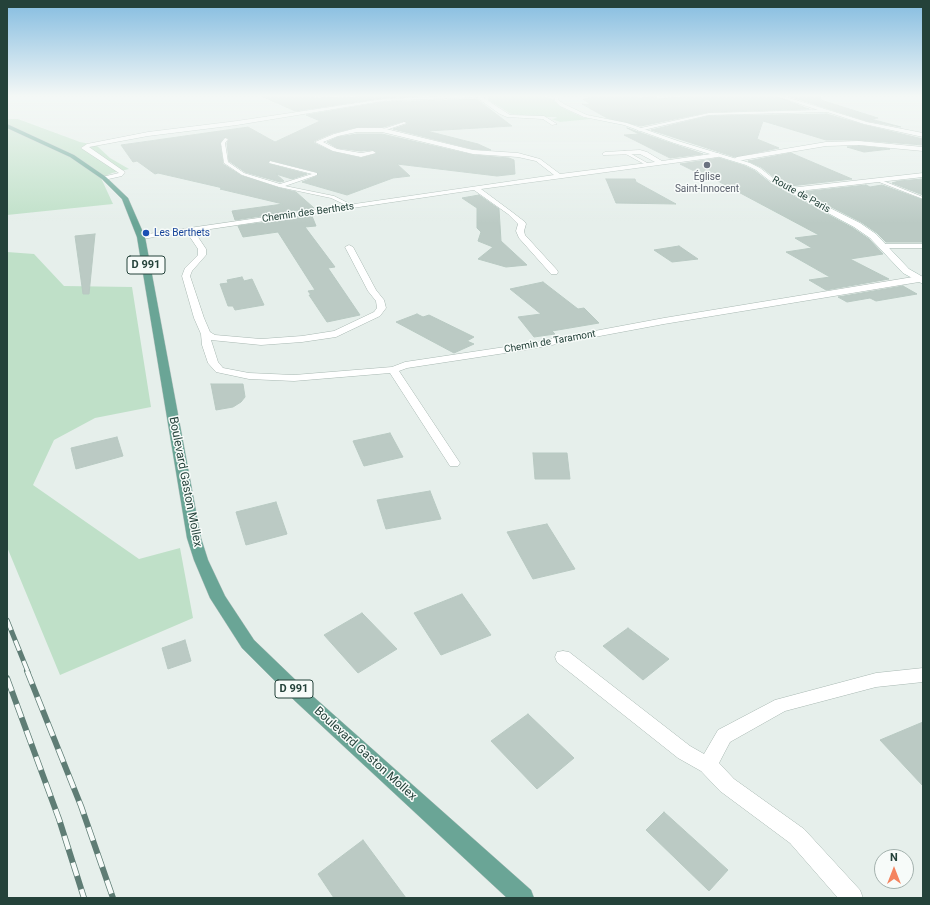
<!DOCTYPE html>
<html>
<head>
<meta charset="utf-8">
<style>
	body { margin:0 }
	#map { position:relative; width:930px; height:905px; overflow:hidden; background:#e6efeb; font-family:Roboto,sans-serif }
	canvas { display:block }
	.frame { position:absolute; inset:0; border:8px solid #24423a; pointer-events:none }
	.north { position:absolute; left:874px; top:849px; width:40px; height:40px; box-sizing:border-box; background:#f7fbf9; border:1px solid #a3b1ad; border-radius:50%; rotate:0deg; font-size:11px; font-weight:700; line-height:16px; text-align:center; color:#24423a }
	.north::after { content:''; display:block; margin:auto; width:14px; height:18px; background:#f4845f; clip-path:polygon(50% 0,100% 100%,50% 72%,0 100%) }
</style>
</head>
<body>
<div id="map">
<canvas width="930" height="905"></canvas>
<div class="frame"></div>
<div class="north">N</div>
</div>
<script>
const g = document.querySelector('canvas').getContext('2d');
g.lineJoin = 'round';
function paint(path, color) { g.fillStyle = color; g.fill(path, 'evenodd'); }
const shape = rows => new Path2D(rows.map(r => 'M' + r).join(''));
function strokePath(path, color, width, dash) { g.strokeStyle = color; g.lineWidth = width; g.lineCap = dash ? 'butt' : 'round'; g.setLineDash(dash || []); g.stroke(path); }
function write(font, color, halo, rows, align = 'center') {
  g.font = font + ' Roboto,sans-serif'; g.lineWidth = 3; g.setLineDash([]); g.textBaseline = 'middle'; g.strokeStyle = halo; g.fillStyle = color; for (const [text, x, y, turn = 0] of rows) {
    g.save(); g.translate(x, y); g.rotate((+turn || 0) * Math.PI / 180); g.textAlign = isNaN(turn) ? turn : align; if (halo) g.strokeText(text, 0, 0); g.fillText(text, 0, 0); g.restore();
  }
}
paint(shape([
	[491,96,544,96,551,98,563,108,582,117,592,119,560,122,551,119,557,118,555,117,542,117,511,114,488,100,488,98],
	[7,119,18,119,80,142,96,145,110,158,129,169,112,173,101,178,113,204,7,215],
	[7,252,34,254,64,286,132,287,151,407,95,418,54,440,33,485,139,559,180,548,193,618,60,675,7,547]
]), '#bfe0c8');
const building = shape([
	[261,96,315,96,315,98,337,97,339,98,370,96,418,96,383,98,295,111,261,96],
	[586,96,638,96,640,98,657,96,657,99,690,96,775,96,809,109,709,112,641,126,607,118,582,104,590,104,583,99,590,98,586,96],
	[788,96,821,96,821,100,878,118,871,119,901,127,867,121,788,96],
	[478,99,479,101,512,126,427,131,478,144,491,150,473,149,393,129,408,124,404,121,384,127,357,127,333,133,314,141,314,143,333,152,361,158,376,154,377,153,373,150,361,151,337,148,327,142,338,137,357,134,382,134,473,155,509,158,514,160,515,174,497,176,397,164,410,176,393,178,347,195,302,182,317,176,317,172,270,160,268,162,269,164,307,174,292,179,276,174,284,181,280,182,245,172,229,161,227,143,229,139,225,137,220,143,223,164,242,176,279,188,296,192,314,208,235,220,232,211,283,204,220,189,223,188,158,173,155,174,137,161,133,162,121,145,248,127,275,142,320,121,306,115,383,102,478,99],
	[827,114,864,125,923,139,923,145,859,140,826,140,763,121,757,139,779,148,735,157,651,130,709,116,827,114],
	[627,128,673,144,703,154,670,158,624,135,639,134,627,128],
	[859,146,890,149,864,152,847,147,859,146],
	[791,153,852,179,790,186,779,181,761,167,748,161,791,153],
	[719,158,745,166,755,171,773,185,853,228,869,239,883,254,850,259,889,279,826,290,809,280,830,277,786,252,812,248,795,238,819,235,714,179,712,180,680,164,719,158],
	[606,179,635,179,636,182,676,204,616,203,606,179],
	[923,179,923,195,892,183,899,181,923,179],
	[866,185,870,187,882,185,923,200,923,242,886,242,877,233,861,222,802,192,866,185],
	[479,195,499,209,501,241,527,265,506,267,478,259,493,247,478,241,481,232,477,228,477,208,462,198,479,195],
	[312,216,316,226,305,227,335,267,328,268,360,315,327,322,309,295,311,295,308,291,315,290,278,232,243,237,238,226,312,216],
	[95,234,89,294,83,294,75,236,95,234],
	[679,246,698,259,672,262,654,250,679,246],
	[242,277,244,281,252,279,264,305,235,310,233,306,228,306,220,284,228,283,227,280,242,277],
	[543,282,578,309,584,308,599,323,552,331,555,334,534,337,518,317,541,314,510,289,543,282],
	[903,286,917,294,876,301,870,298,847,302,838,297,903,286],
	[417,314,423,317,429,315,474,337,467,341,474,344,454,353,396,322,417,314],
	[211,384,243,384,245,397,241,402,233,407,216,410,211,384],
	[390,433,403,457,364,466,353,441,390,433],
	[117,437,123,456,76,469,71,448,117,437],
	[533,453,567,453,570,479,535,479,533,453],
	[430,491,441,519,386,529,377,500,430,491],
	[276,502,287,534,246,545,236,512,276,502],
	[547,524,575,569,533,579,507,532,547,524],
	[462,594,491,635,441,655,414,613,462,594],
	[362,613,397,649,358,673,324,635,362,613],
	[628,628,669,659,643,680,603,646,628,628],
	[185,640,191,661,168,669,162,648,185,640],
	[528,714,574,758,537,789,491,741,528,714],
	[923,722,923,786,880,740,923,722],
	[664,812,728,870,709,891,646,830,664,812],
	[363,840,406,898,334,898,318,874,363,840]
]);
paint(building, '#bbcac4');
strokePath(building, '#b8c9c2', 1);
const lane = shape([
	[639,96,652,96,640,97,639,96],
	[404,122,407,123,383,131,380,130,404,122],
	[225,138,228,139,225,143,228,162,244,173,280,184,312,174,269,163,270,161,317,173,317,175,285,186,334,196,354,206,350,207,331,198,279,187,242,175,224,163,221,143,225,138],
	[624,151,626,151,649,164,646,165,624,153,624,151],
	[879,180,881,180,923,197,923,199,879,182,879,180]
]);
const street = shape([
	[450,96,484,96,484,98,510,115,544,116,557,124,552,125,543,119,507,117,500,114,480,100,479,97,383,101,237,125,148,136,89,147,125,172,122,176,104,180,102,179,102,177,119,173,81,148,87,144,148,132,237,121,383,99,450,96],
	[776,96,783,96,867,122,923,133,923,137,864,124,827,112,709,115,639,131,636,129,709,113,818,110,776,96],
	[357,128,382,128,473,150,518,153,540,159,560,174,655,162,640,154,603,155,602,154,605,152,640,150,647,152,662,161,718,153,721,155,718,157,481,189,512,212,525,222,526,224,524,231,525,235,557,270,558,272,557,274,551,274,519,238,516,231,518,224,508,214,474,190,197,231,198,237,206,249,206,255,192,271,190,276,204,318,210,332,215,335,261,339,302,336,334,331,374,312,377,308,376,301,368,291,345,247,349,245,353,247,376,290,384,300,386,308,380,316,336,337,302,342,261,345,211,340,218,362,223,368,249,373,294,375,392,367,405,362,525,344,664,318,919,276,923,279,919,282,664,324,525,350,407,368,399,371,460,463,458,466,450,466,390,373,294,381,249,379,216,372,208,363,202,345,201,334,194,318,182,276,185,268,198,255,198,249,190,237,190,232,141,239,137,237,141,235,554,175,536,161,518,157,473,154,382,132,357,132,338,136,323,142,337,149,361,153,373,151,376,153,361,157,333,151,315,142,334,134,357,128],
	[859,141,923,147,923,151,859,145,826,146,737,161,734,159,737,157,826,142,859,141],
	[923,173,923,177,790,192,787,190,790,188,923,173],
	[881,244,923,244,923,248,881,248,881,244],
	[563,651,569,652,690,746,704,754,718,730,775,700,876,673,923,668,923,682,876,687,785,711,730,742,719,763,734,779,804,829,860,890,863,898,838,898,790,843,720,791,701,771,678,758,557,662,555,657,557,652,563,651]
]);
const secondary = shape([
	[556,96,560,96,558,100,564,104,587,115,627,123,678,141,750,163,760,168,778,182,860,223,876,234,909,269,923,277,923,284,903,273,870,238,854,227,774,184,756,170,746,165,674,143,624,125,584,117,560,106,554,100,556,96]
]);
const primary = shape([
	[7,124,74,155,106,177,128,198,145,237,201,538,208,560,225,596,254,640,307,691,531,890,534,898,507,898,295,701,242,648,210,598,194,560,187,538,137,237,122,199,102,179,70,157,7,128,7,124]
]);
strokePath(lane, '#a8b8b2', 1);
strokePath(street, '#a8b8b2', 1);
strokePath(secondary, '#a4bbb3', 1);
strokePath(primary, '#c2cac8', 1);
paint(lane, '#fff');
paint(street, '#fff');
paint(secondary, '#fff');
paint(primary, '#6aa596');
const railFar1 = shape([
	[7,620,28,672]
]);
const rail = shape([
	[27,671,81,806,113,898],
	[7,678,59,819,84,898]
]);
strokePath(railFar1, '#5f7d75', 5);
strokePath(rail, '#5f7d75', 6);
strokePath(railFar1, '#f7fbf9', 3.5, [11]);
strokePath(rail, '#f7fbf9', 4.5, [14]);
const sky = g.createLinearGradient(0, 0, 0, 223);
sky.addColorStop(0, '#84bce0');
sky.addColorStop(0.43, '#f4f8f6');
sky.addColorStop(1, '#f4f8f600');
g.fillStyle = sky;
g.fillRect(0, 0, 930, 223);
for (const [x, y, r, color] of [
	[707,165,4,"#6b7280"],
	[146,233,4,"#1a4fb4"]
]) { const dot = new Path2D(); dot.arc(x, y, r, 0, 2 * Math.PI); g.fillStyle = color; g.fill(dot); strokePath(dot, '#f7fbf9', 1.5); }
write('10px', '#5b616d', '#f7fbf9', [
	["Église",707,177],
	["Saint-Innocent",707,189]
]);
write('10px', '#24423a', '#f7fbf9', [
	["Route de Paris",801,195,29],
	["Chemin des Berthets",308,213,-8],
	["Chemin de Taramont",550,342,-10]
]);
write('10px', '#164399', '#f7fbf9', [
	["Les Berthets",154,233]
], 'left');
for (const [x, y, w] of [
	[146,265,38],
	[294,689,38]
]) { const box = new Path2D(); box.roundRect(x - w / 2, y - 9, w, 18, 3); g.fillStyle = '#f7fbf9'; g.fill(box); strokePath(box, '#24423a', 1); }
write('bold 11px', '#24423a', null, [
	["D 991",146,265],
	["D 991",294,689]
]);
write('12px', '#24423a', '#f7fbf9', [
	["Boulevard Gaston Mollex",185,482,79],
	["Boulevard Gaston Mollex",365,754,42]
]);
</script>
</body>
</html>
